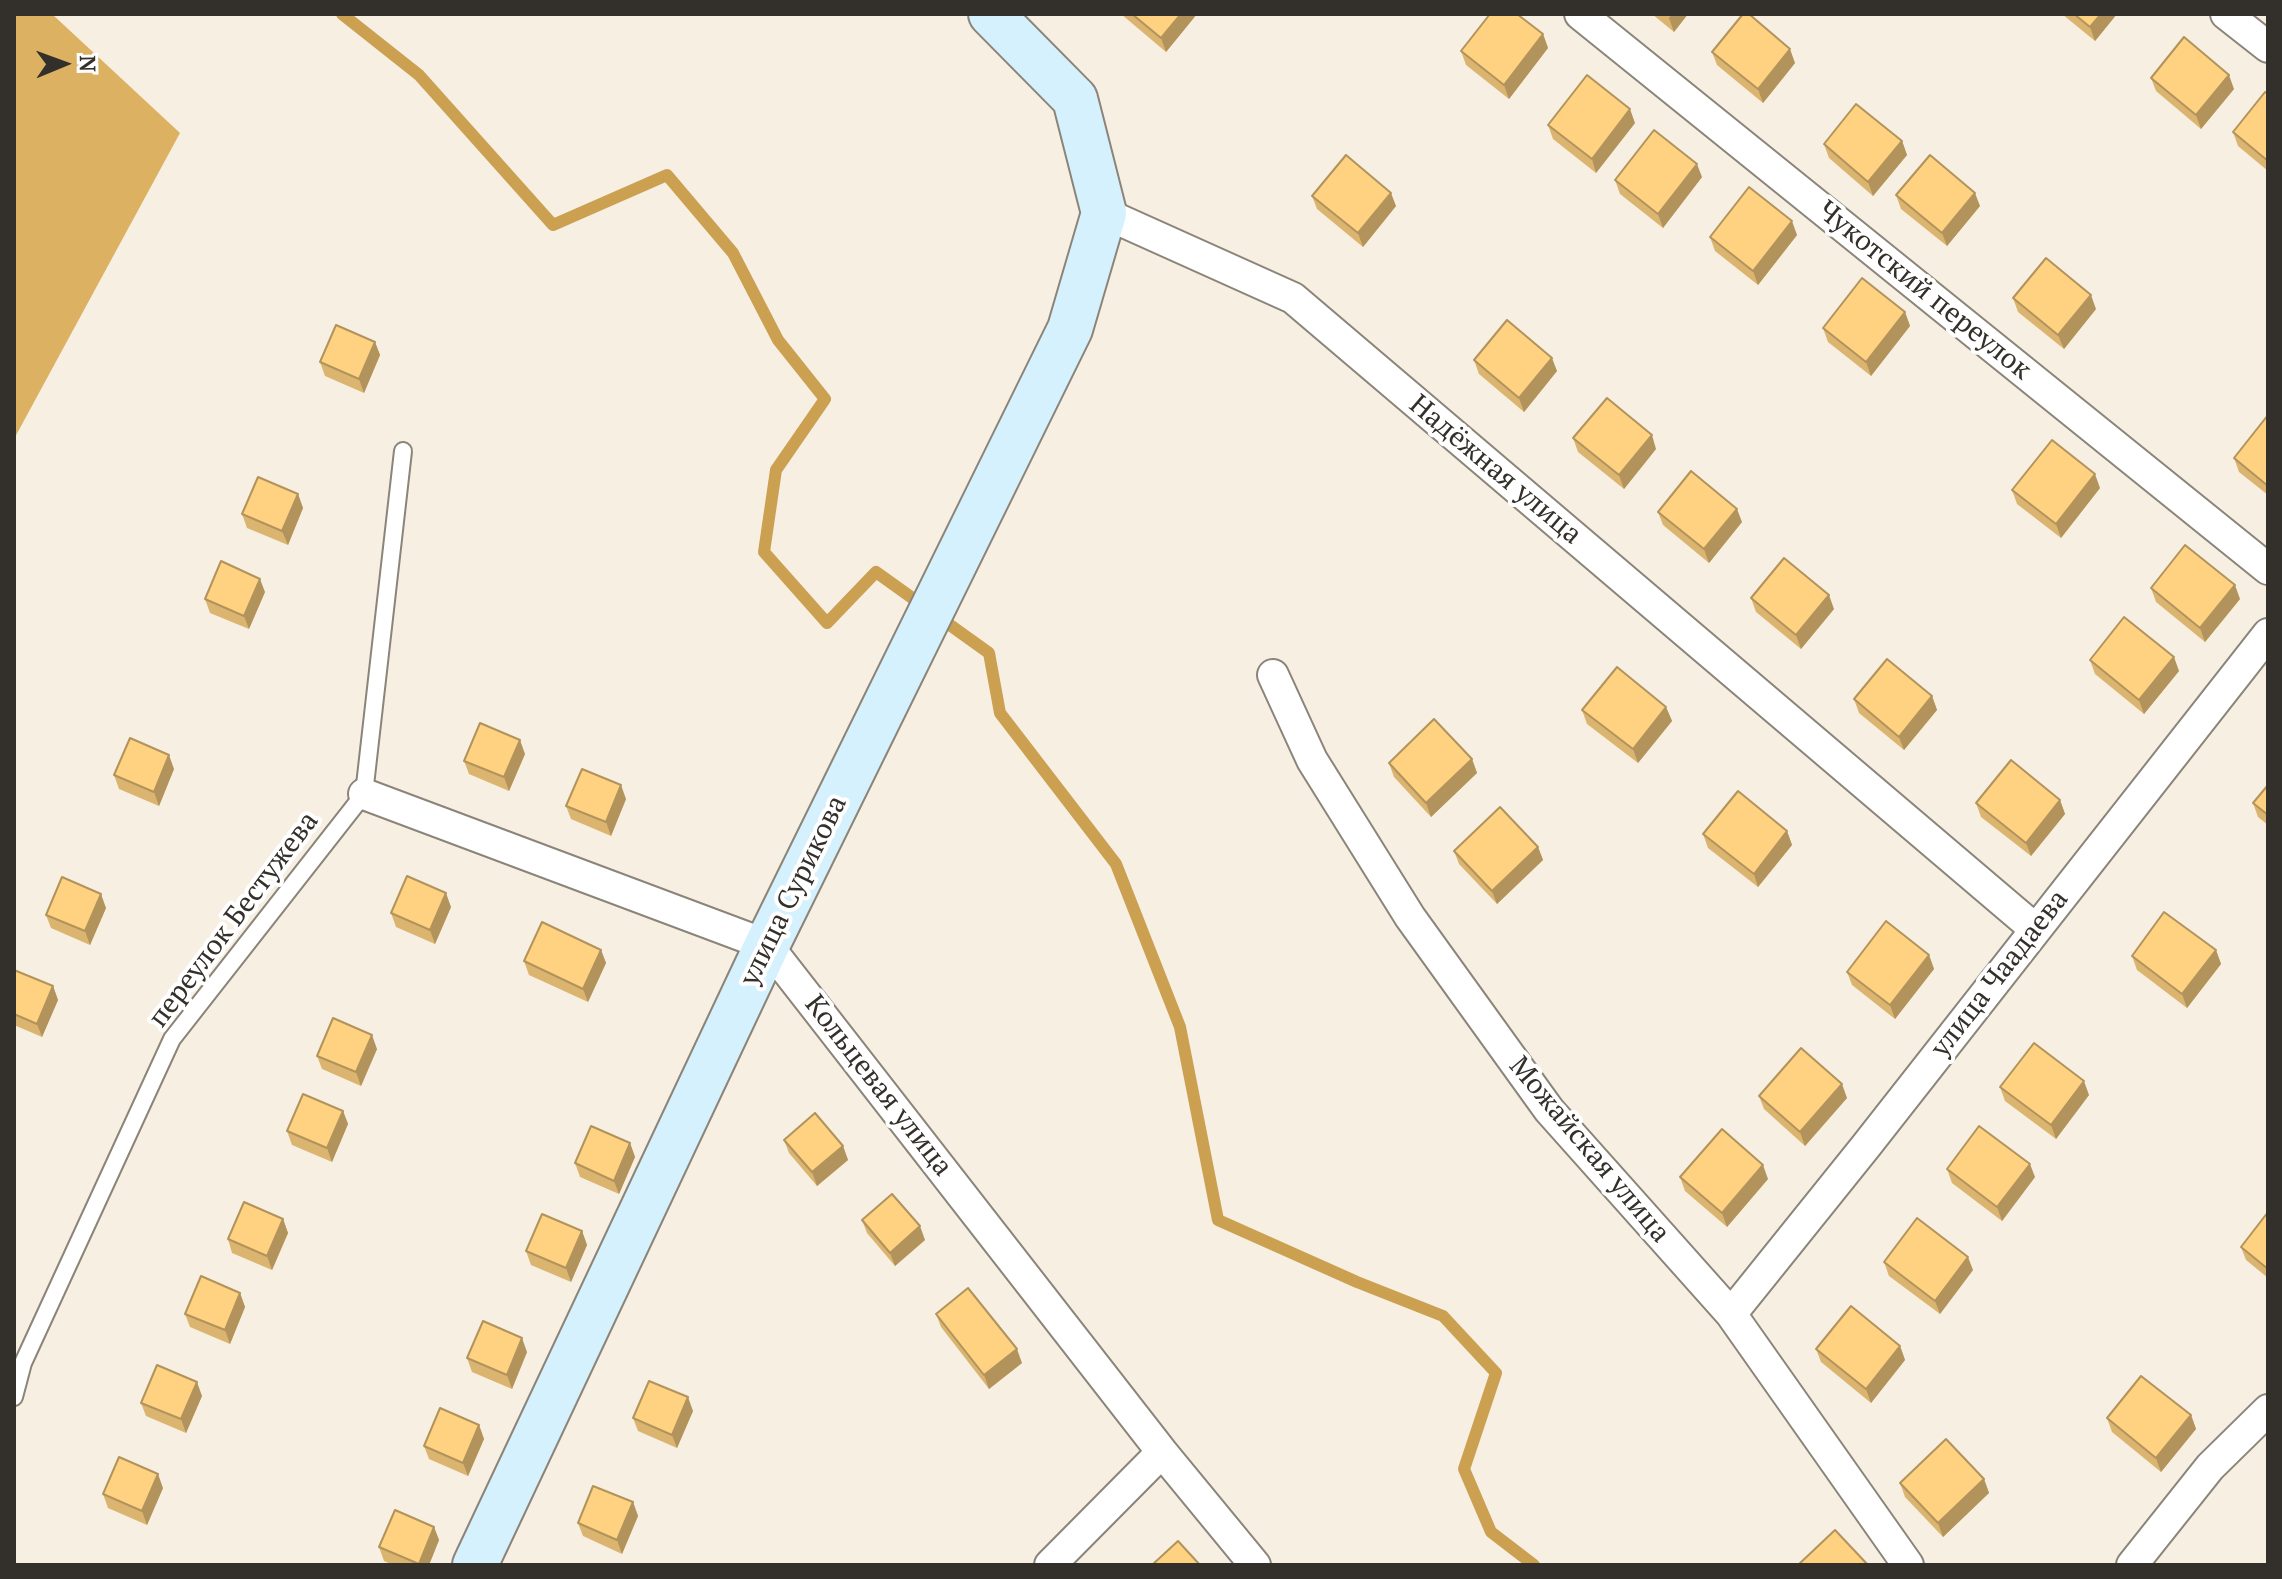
<!DOCTYPE html>
<html>
<head>
<meta charset="utf-8">
<style>
	body { margin:0 }
	#map { position:relative; width:2282px; height:1579px; overflow:hidden; background:#f6efe2; font-family:"PT Serif",serif }
	canvas { display:block }
	.frame { position:absolute; inset:0; border:16px solid #33302b; pointer-events:none }
	.north { position:absolute; left:24px; top:24px; width:80px; height:80px; -webkit-text-stroke:6px #fff; paint-order:stroke; rotate:89deg; font-size:22px; font-weight:700; line-height:32px; text-align:center; color:#33302b }
	.north::after { content:''; display:block; margin:auto; width:28px; height:36px; background:#33302b; clip-path:polygon(50% 0,100% 100%,50% 72%,0 100%) }
</style>
</head>
<body>
<div id="map">
<canvas width="2282" height="1579"></canvas>
<div class="frame"></div>
<div class="north">N</div>
</div>
<script>
const g = document.querySelector('canvas').getContext('2d');
g.lineJoin = 'round';
function paint(path, color) { g.fillStyle = color; g.fill(path, 'evenodd'); }
const shape = rows => new Path2D(rows.map(r => 'M' + r).join(''));
function strokePath(path, color, width, dash) { g.strokeStyle = color; g.lineWidth = width; g.lineCap = dash ? 'butt' : 'round'; g.setLineDash(dash || []); g.stroke(path); }
function write(font, color, halo, rows, align = 'center') {
  g.font = font + ' "PT Serif",serif'; g.lineWidth = 8; g.setLineDash([]); g.textBaseline = 'middle'; g.strokeStyle = halo; g.fillStyle = color; for (const [text, x, y, turn = 0] of rows) {
    g.save(); g.translate(x, y); g.rotate((+turn || 0) * Math.PI / 180); g.textAlign = isNaN(turn) ? turn : align; if (halo) g.strokeText(text, 0, 0); g.fillText(text, 0, 0); g.restore();
  }
}
paint(shape([
	[14,14,52,14,180,133,14,439]
]), '#ddb162');
strokePath(shape([
	[342,14,419,75,553,225,667,175,733,253,778,340,825,399,776,470,764,552,827,623,876,572,989,653,1000,713,1116,864,1180,1027,1218,1220,1357,1282,1443,1316,1496,1373,1464,1469,1491,1532,1534,1565]
]), '#cba051', 12);
const service = shape([
	[14,1397,23,1363,172,1039,364,794,403,451]
]);
const minor = shape([
	[1580,14,2268,569],
	[2226,14,2268,47],
	[1104,213,1293,298,2035,929],
	[1273,675,1312,760,1410,917,1549,1110,1731,1314,1908,1565],
	[364,794,767,945,1162,1452,1255,1565],
	[1731,1314,1866,1146,2268,634],
	[1050,1565,1162,1452],
	[2132,1565,2210,1467,2268,1410]
]);
const secondary = shape([
	[475,1565,767,945,1070,329,1104,213,1075,99,991,14]
]);
strokePath(service, '#8b8479', 20);
strokePath(minor, '#8b8479', 34);
strokePath(secondary, '#8b8479', 48);
strokePath(service, '#fff', 16);
strokePath(minor, '#fff', 30);
strokePath(secondary, '#d5f1fe', 44);
paint(shape([
	[1121,14,1197,14,1166,52],
	[1652,14,1688,14,1674,32],
	[2062,14,2117,14,2095,41],
	[1543,34,1548,48,1509,99,1466,65,1461,51],
	[1712,52,1795,63,1763,103,1717,65],
	[2151,78,2234,89,2201,129,2156,91],
	[2268,94,2268,171,2238,146,2233,132],
	[1635,123,1596,173,1553,139,1548,125],
	[1902,141,1907,155,1873,196,1829,158,1824,144],
	[1702,177,1663,228,1620,194,1615,180],
	[1896,195,1980,206,1947,246,1901,209],
	[1312,196,1396,206,1363,247,1317,209],
	[1797,235,1758,285,1715,251,1710,237],
	[2013,298,2096,309,2064,349,2018,312],
	[1905,312,1910,326,1871,376,1828,342,1823,328],
	[375,342,380,355,364,393,325,376,320,362],
	[1474,360,1557,371,1524,412,1479,374],
	[2268,415,2268,495,2239,472,2234,458],
	[1573,438,1656,449,1624,489,1578,452],
	[2100,488,2061,538,2017,504,2012,490],
	[298,494,303,508,288,545,247,528,242,514],
	[1658,512,1742,522,1709,563,1663,525],
	[2151,588,2240,599,2205,642,2156,602],
	[265,592,249,629,210,613,205,599],
	[1751,598,1834,609,1801,649,1756,612],
	[2090,660,2179,671,2144,714,2095,674],
	[1932,696,1937,710,1904,750,1859,713,1854,699],
	[1666,707,1672,721,1638,763,1587,724,1582,710],
	[525,754,509,791,469,774,464,761],
	[1472,759,1477,773,1431,817,1394,777,1389,763],
	[174,769,159,806,119,789,114,775],
	[2268,785,2268,825,2258,817,2253,803],
	[626,799,611,836,571,819,566,806],
	[2060,800,2065,814,2031,856,1981,817,1976,803],
	[1787,831,1792,845,1758,887,1708,848,1703,834],
	[1538,847,1543,860,1497,904,1459,864,1454,851],
	[451,907,435,944,396,927,391,913],
	[106,908,90,945,51,928,46,915],
	[601,950,606,963,588,1002,529,975,524,961],
	[2216,950,2221,964,2187,1008,2137,970,2132,956],
	[1929,955,1934,969,1895,1019,1852,985,1847,972],
	[14,970,53,986,58,1000,42,1037,14,1025],
	[377,1049,361,1086,322,1069,317,1056],
	[2000,1087,2089,1095,2056,1139,2005,1101],
	[1759,1096,1847,1098,1805,1146,1764,1109],
	[343,1111,348,1124,332,1162,292,1145,287,1131],
	[784,1140,843,1146,848,1160,817,1186,789,1153],
	[630,1143,635,1157,619,1194,580,1177,575,1163],
	[1947,1169,2035,1177,2002,1221,1952,1183],
	[1680,1177,1768,1179,1727,1227,1685,1191],
	[2268,1212,2268,1278,2246,1260,2241,1247],
	[283,1219,288,1233,272,1270,232,1253,228,1239],
	[862,1220,925,1240,895,1266,867,1233],
	[582,1231,587,1245,571,1282,531,1265,526,1251],
	[1884,1262,1973,1270,1940,1314,1889,1276],
	[240,1293,245,1307,230,1344,190,1327,185,1314],
	[936,1314,1022,1363,989,1389,941,1327],
	[1900,1346,1905,1360,1871,1403,1821,1362,1816,1349],
	[527,1352,512,1389,472,1372,467,1358],
	[202,1396,186,1433,146,1416,141,1403],
	[693,1411,677,1448,638,1431,633,1418],
	[2191,1415,2196,1429,2161,1472,2112,1432,2107,1418],
	[479,1425,484,1439,468,1476,429,1459,424,1446],
	[1984,1479,1989,1493,1943,1537,1905,1497,1900,1483],
	[163,1488,147,1525,108,1508,103,1494],
	[633,1502,638,1516,622,1554,583,1536,578,1523],
	[434,1527,439,1540,429,1565,393,1565,384,1561,379,1547]
]), '#dbb570');
paint(shape([
	[1181,14,1197,14,1166,52,1161,38],
	[1672,14,1688,14,1674,32,1669,18],
	[2101,14,2117,14,2095,41,2090,27],
	[1543,34,1548,48,1509,99,1504,85],
	[1790,49,1795,63,1763,103,1758,89],
	[2229,75,2234,89,2201,129,2196,115],
	[1630,109,1635,123,1596,173,1592,159],
	[1902,141,1907,155,1873,196,1868,182],
	[1697,164,1702,177,1663,228,1658,214],
	[1391,193,1396,206,1363,247,1358,233],
	[1975,193,1980,206,1947,246,1942,233],
	[1792,221,1797,235,1758,285,1753,271],
	[2091,295,2096,309,2064,349,2058,335],
	[1905,312,1910,326,1871,376,1866,362],
	[375,342,380,355,364,393,359,379],
	[1552,358,1557,371,1524,412,1519,398],
	[1652,435,1656,449,1624,489,1619,475],
	[2095,474,2100,488,2061,538,2056,524],
	[298,494,303,508,288,545,282,531],
	[1737,509,1742,522,1709,563,1704,549],
	[260,579,265,592,249,629,244,616],
	[2235,585,2240,599,2205,642,2200,628],
	[1829,595,1834,609,1801,649,1796,635],
	[2174,657,2179,671,2144,714,2139,700],
	[1932,696,1937,710,1904,750,1899,737],
	[1666,707,1672,721,1638,763,1633,749],
	[520,740,525,754,509,791,504,777],
	[169,755,174,769,159,806,154,792],
	[1472,759,1477,773,1431,817,1426,803],
	[621,785,626,799,611,836,606,822],
	[2060,800,2065,814,2031,856,2026,843],
	[1787,831,1792,845,1758,887,1754,874],
	[1538,847,1543,860,1497,904,1492,891],
	[446,893,451,907,435,944,430,930],
	[101,894,106,908,90,945,85,931],
	[601,950,606,963,588,1002,583,989],
	[2216,950,2221,964,2187,1008,2182,994],
	[1929,955,1934,969,1895,1019,1890,1005],
	[53,986,58,1000,42,1037,37,1024],
	[372,1035,377,1049,361,1086,356,1072],
	[2084,1081,2089,1095,2056,1139,2051,1125],
	[1842,1084,1847,1098,1805,1146,1800,1132],
	[343,1111,348,1124,332,1162,327,1148],
	[630,1143,635,1157,619,1194,614,1181],
	[843,1146,848,1160,817,1186,812,1172],
	[2030,1164,2035,1177,2002,1221,1997,1207],
	[1763,1165,1768,1179,1727,1227,1722,1213],
	[283,1219,288,1233,272,1270,267,1256],
	[920,1226,925,1240,895,1266,890,1253],
	[582,1231,587,1245,571,1282,566,1268],
	[1968,1257,1973,1270,1940,1314,1935,1301],
	[240,1293,245,1307,230,1344,225,1330],
	[522,1338,527,1352,512,1389,507,1375],
	[1900,1346,1905,1360,1871,1403,1866,1389],
	[1017,1349,1022,1363,989,1389,984,1375],
	[197,1382,202,1396,186,1433,181,1419],
	[688,1397,693,1411,677,1448,672,1435],
	[2191,1415,2196,1429,2161,1472,2156,1458],
	[479,1425,484,1439,468,1476,463,1463],
	[158,1474,163,1488,147,1525,142,1511],
	[1984,1479,1989,1493,1943,1537,1938,1523],
	[633,1502,638,1516,622,1554,617,1540],
	[434,1527,439,1540,429,1565,419,1565]
]), '#b2935b');
const building = shape([
	[1132,14,1181,14,1161,38,1132,14],
	[1490,14,1517,14,1543,34,1504,85,1461,51,1490,14],
	[1743,14,1749,14,1790,49,1758,89,1712,52,1743,14],
	[2074,14,2101,14,2090,27,2074,14],
	[2184,37,2229,75,2196,115,2151,78,2184,37],
	[1587,75,1630,109,1592,159,1548,125,1587,75],
	[2265,92,2268,94,2268,161,2233,132,2265,92],
	[1856,104,1902,141,1868,182,1824,144,1856,104],
	[1654,130,1697,164,1658,214,1615,180,1654,130],
	[1346,155,1391,193,1358,233,1312,196,1346,155],
	[1930,155,1975,193,1942,233,1896,195,1930,155],
	[1749,187,1792,221,1753,271,1710,237,1749,187],
	[2046,258,2091,295,2058,335,2013,298,2046,258],
	[1862,278,1905,312,1866,362,1823,328,1862,278],
	[1507,320,1552,358,1519,398,1474,360,1507,320],
	[336,325,375,342,359,379,320,362,336,325],
	[1607,398,1652,435,1619,475,1573,438,1607,398],
	[2268,415,2268,486,2234,458,2268,415],
	[2052,440,2095,474,2056,524,2012,490,2052,440],
	[1691,471,1737,509,1704,549,1658,512,1691,471],
	[258,477,298,494,282,531,242,514,258,477],
	[2185,545,2235,585,2200,628,2151,588,2185,545],
	[1784,558,1829,595,1796,635,1751,598,1784,558],
	[221,561,260,579,244,616,205,599,221,561],
	[2124,617,2174,657,2139,700,2090,660,2124,617],
	[1887,659,1932,696,1899,737,1854,699,1887,659],
	[1617,667,1666,707,1633,749,1582,710,1617,667],
	[1434,719,1472,759,1426,803,1389,763,1434,719],
	[480,723,520,740,504,777,464,761,480,723],
	[130,738,169,755,154,792,114,775,130,738],
	[2011,760,2060,800,2026,843,1976,803,2011,760],
	[582,769,621,785,606,822,566,806,582,769],
	[2268,785,2268,815,2253,803,2268,785],
	[1738,791,1787,831,1754,874,1703,834,1738,791],
	[1500,807,1538,847,1492,891,1454,851,1500,807],
	[407,876,446,893,430,930,391,913,407,876],
	[62,877,101,894,85,931,46,915,62,877],
	[2164,912,2216,950,2182,994,2132,956,2164,912],
	[1886,921,1929,955,1890,1005,1847,972,1886,921],
	[542,922,601,950,583,989,524,961,542,922],
	[14,970,53,986,37,1024,14,1014,14,970],
	[333,1018,372,1035,356,1072,317,1056,333,1018],
	[2034,1043,2084,1081,2051,1125,2000,1087,2034,1043],
	[1801,1048,1842,1084,1800,1132,1759,1096,1801,1048],
	[303,1094,343,1111,327,1148,287,1131,303,1094],
	[815,1113,843,1146,812,1172,784,1140,815,1113],
	[591,1126,630,1143,614,1181,575,1163,591,1126],
	[1979,1126,2030,1164,1997,1207,1947,1169,1979,1126],
	[1722,1129,1763,1165,1722,1213,1680,1177,1722,1129],
	[892,1194,920,1226,890,1253,862,1220,892,1194],
	[244,1202,283,1219,267,1256,228,1239,244,1202],
	[2268,1212,2268,1269,2241,1247,2268,1212],
	[542,1214,582,1231,566,1268,526,1251,542,1214],
	[1917,1218,1968,1257,1935,1301,1884,1262,1917,1218],
	[201,1276,240,1293,225,1330,185,1314,201,1276],
	[968,1288,1017,1349,984,1375,936,1314,968,1288],
	[1851,1306,1900,1346,1866,1389,1816,1349,1851,1306],
	[483,1321,522,1338,507,1375,467,1358,483,1321],
	[157,1365,197,1382,181,1419,141,1403,157,1365],
	[2141,1376,2191,1415,2156,1458,2107,1418,2141,1376],
	[649,1381,688,1397,672,1435,633,1418,649,1381],
	[440,1408,479,1425,463,1463,424,1446,440,1408],
	[1946,1439,1984,1479,1938,1523,1900,1483,1946,1439],
	[119,1457,158,1474,142,1511,103,1494,119,1457],
	[593,1486,633,1502,617,1540,578,1523,593,1486],
	[395,1510,434,1527,419,1564,379,1547,395,1510],
	[1835,1530,1868,1565,1798,1565,1835,1530],
	[1178,1541,1200,1565,1152,1565,1178,1541]
]);
paint(building, '#ffd282');
strokePath(building, '#b2935b', 2);
write('28px', '#33302b', '#fff', [
	["Чукотский переулок",1924,291,39],
	["Надёжная улица",1495,470,40],
	["улица Сурикова",794,891,-64],
	["переулок Бестужева",234,920,-53],
	["улица Чаадаева",2000,974,-52],
	["Кольцевая улица",878,1086,52],
	["Можайская улица",1589,1150,50]
]);
</script>
</body>
</html>
